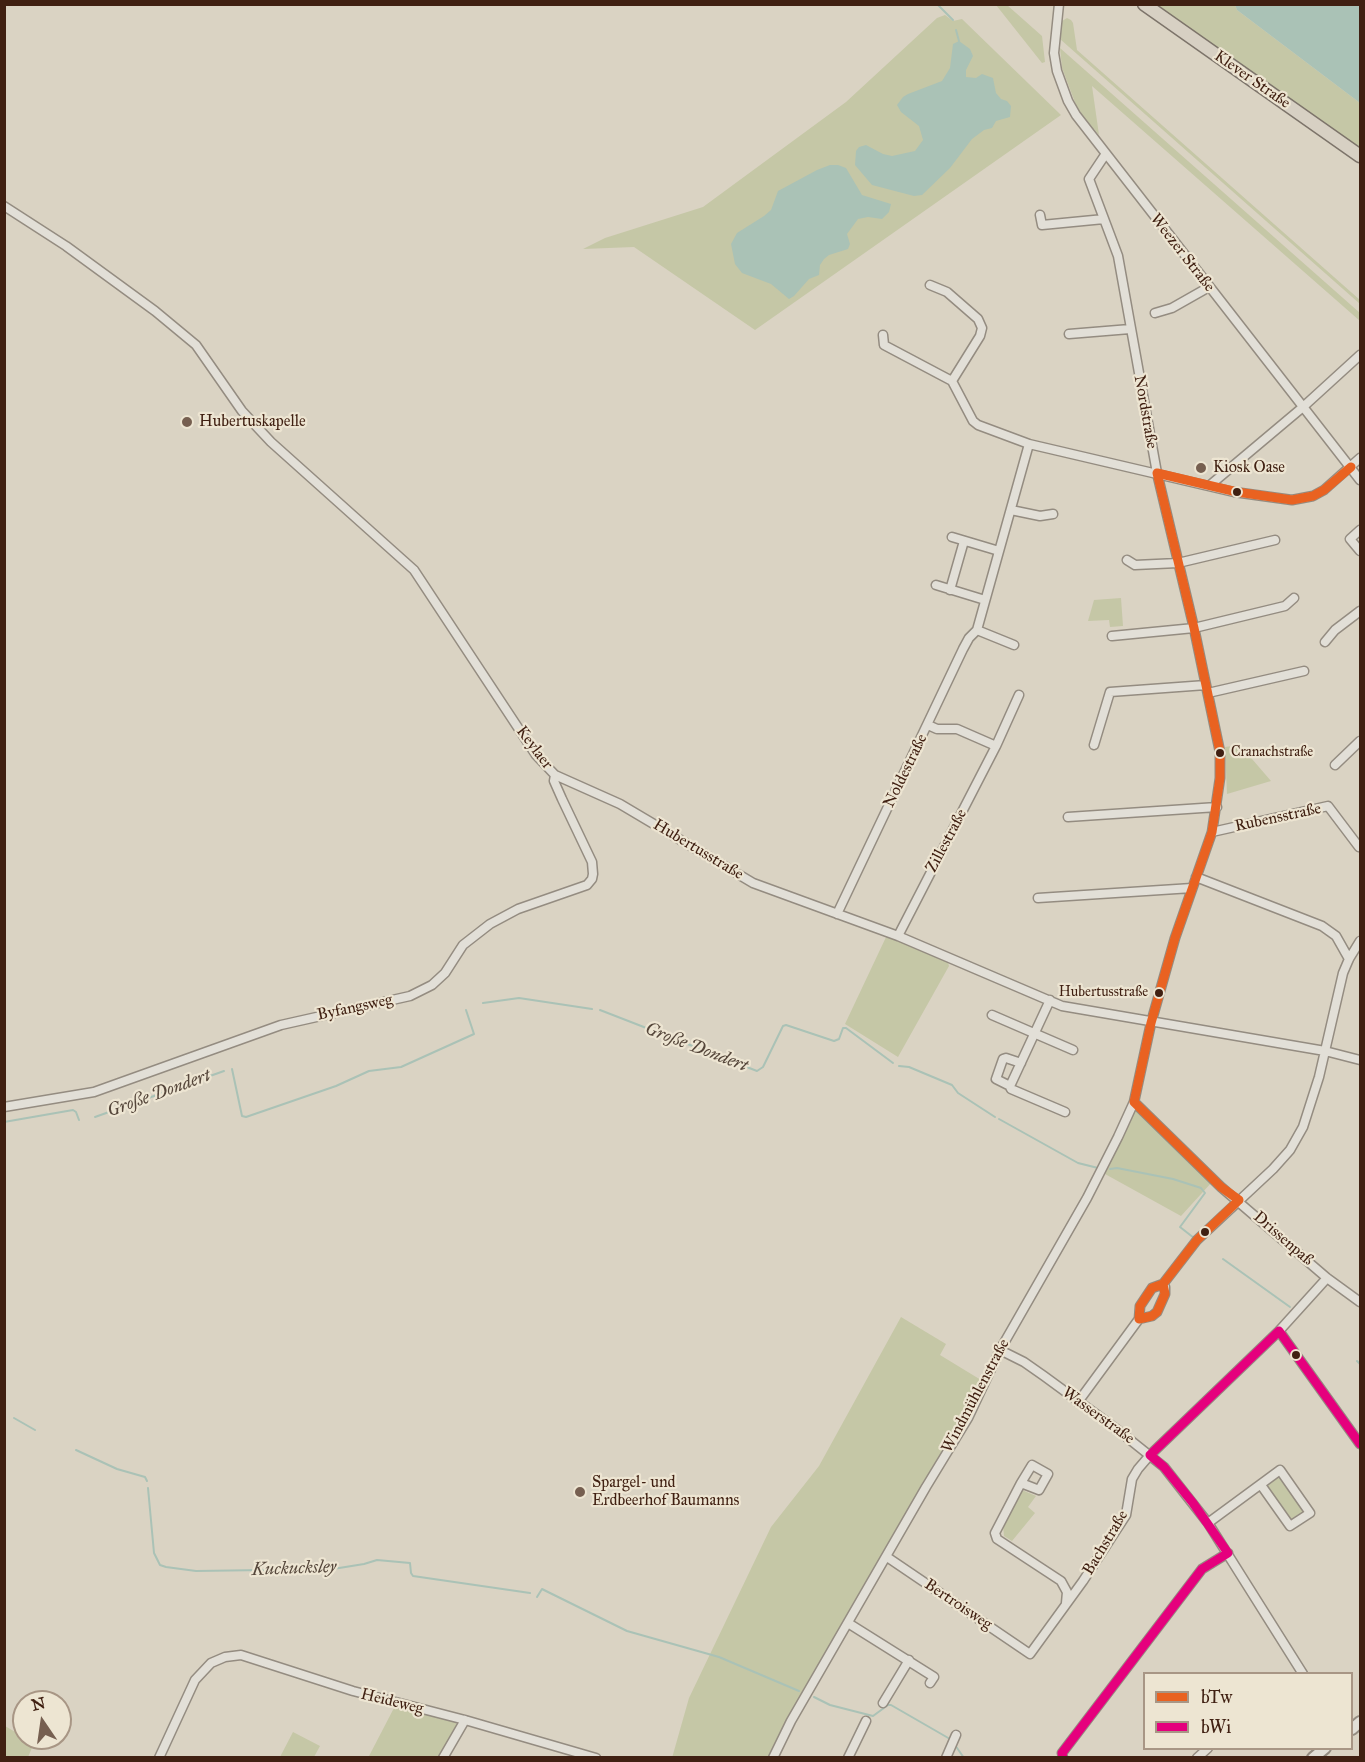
<!DOCTYPE html>
<html>
<head>
<meta charset="utf-8">
<style>
	body { margin:0 }
	#map { position:relative; width:1365px; height:1762px; overflow:hidden; background:#dad3c3; font-family:"IM FELL Great Primer",serif }
	canvas { display:block }
	.frame { position:absolute; inset:0; border:6px solid #402012; pointer-events:none }
	.legend { position:absolute; left:1143px; top:1672px; width:210px; height:78px; box-sizing:border-box; background:#ede5d2; border:2px solid #a89685; margin:0; padding:8px 10px; list-style:none; font-size:18px; color:#402012 }
	.legend li { display:flex; align-items:center; gap:12px; height:30px }
	.legend b { width:30px; border:2px solid #a89685 }
	.north { position:absolute; left:12px; top:1690px; width:60px; height:60px; box-sizing:border-box; background:#ede5d2; border:2px solid #a89685; border-radius:50%; rotate:347deg; font-size:16px; font-weight:700; line-height:24px; text-align:center; color:#402012 }
	.north::after { content:''; display:block; margin:auto; width:21px; height:27px; background:#765f50; clip-path:polygon(50% 0,100% 100%,50% 72%,0 100%) }
</style>
</head>
<body>
<div id="map">
<canvas width="1365" height="1762"></canvas>
<div class="frame"></div>
<ul class="legend">
<li><b style="height:8px;background:#e96221"></b>bTw</li>
<li><b style="height:8px;background:#e5007d"></b>bWi</li>
</ul>
<div class="north">N</div>
</div>
<script>
const g = document.querySelector('canvas').getContext('2d');
g.lineJoin = 'round';
function paint(path, color) { g.fillStyle = color; g.fill(path, 'evenodd'); }
const shape = rows => new Path2D(rows.map(r => 'M' + r).join(''));
function strokePath(path, color, width, dash) { g.strokeStyle = color; g.lineWidth = width; g.lineCap = dash ? 'butt' : 'round'; g.setLineDash(dash || []); g.stroke(path); }
function write(font, color, halo, rows, align = 'center') {
  g.font = font + ' "IM FELL Great Primer",serif'; g.lineWidth = 4.5; g.setLineDash([]); g.textBaseline = 'middle'; g.strokeStyle = halo; g.fillStyle = color; for (const [text, x, y, turn = 0] of rows) {
    g.save(); g.translate(x, y); g.rotate((+turn || 0) * Math.PI / 180); g.textAlign = isNaN(turn) ? turn : align; if (halo) g.strokeText(text, 0, 0); g.fillText(text, 0, 0); g.restore();
  }
}
paint(shape([
	[996,5,1007,5,1042,36,1045,62,1042,63],
	[1154,5,1235,5,1237,10,1360,103,1360,150],
	[945,15,953,21,962,19,1061,115,755,330,634,247,583,249,605,238,703,207,846,102,937,18],
	[1067,18,1071,20,1073,23,1077,50,1360,300,1360,304,1060,39,1062,21],
	[1060,48,1360,313,1360,321,1092,86,1099,135,1094,129,1094,134,1076,105,1062,68],
	[1121,598,1123,626,1110,627,1109,620,1088,621,1094,600],
	[1240,745,1271,781,1227,794,1225,747],
	[887,935,947,960,949,966,898,1057,845,1024],
	[1136,1108,1212,1182,1181,1216,1105,1174],
	[901,1317,946,1344,940,1355,981,1380,968,1418,771,1757,672,1758,689,1698,771,1527,819,1466],
	[1279,1475,1307,1512,1292,1522,1265,1485],
	[1022,1490,1036,1496,1028,1507,1035,1513,1012,1541,1004,1536,1003,1525],
	[395,1706,456,1722,457,1727,440,1757,368,1758],
	[5,1726,34,1743,28,1757,5,1757],
	[293,1732,320,1746,314,1757,280,1757]
]), '#c5c7a6');
paint(shape([
	[1235,5,1360,5,1360,103,1237,10],
	[959,41,970,49,973,56,966,70,966,77,976,78,982,74,993,78,996,93,1001,99,1007,101,1011,106,1010,117,996,121,992,128,984,130,972,139,950,168,922,195,914,196,872,185,855,165,856,151,859,147,866,145,883,154,892,156,915,151,923,140,919,126,901,112,897,105,903,97,908,94,942,81,950,68,953,44],
	[830,165,838,165,846,168,862,195,891,204,889,212,882,219,868,217,858,219,847,234,850,244,848,249,829,255,824,259,820,265,819,275,809,279,794,296,789,299,771,284,742,273,735,264,731,244,737,233,764,216,771,210,778,191,817,170]
]), '#aac2b6');
strokePath(shape([
	[937,4,953,20],
	[956,30,959,41],
	[483,1003,519,998,592,1009],
	[600,1010,757,1071,763,1067,783,1026,786,1025,834,1041,839,1039,843,1028,846,1028,893,1063],
	[899,1066,909,1067,952,1085,958,1093,995,1117],
	[232,1069,242,1116,246,1117,336,1086,369,1071,401,1067,474,1034,466,1010],
	[95,1117,224,1071],
	[999,1119,1078,1163,1098,1168],
	[4,1122,73,1110,76,1112,79,1120],
	[1110,1169,1117,1168,1173,1179,1201,1188,1205,1193,1180,1227,1194,1238],
	[1223,1259,1290,1307],
	[1357,1361,1360,1364],
	[4,1412,5,1413],
	[14,1418,35,1430],
	[76,1450,117,1469,145,1477,147,1481],
	[148,1488,154,1553,160,1565,166,1567,196,1571,333,1569,364,1564,377,1560,410,1563,411,1573,413,1576,530,1593],
	[537,1597,542,1589,548,1592,627,1631,719,1657,799,1691],
	[814,1697,830,1705,873,1716,888,1705,891,1705,950,1739],
	[955,1745,964,1758]
]), '#aac2b6', 2);
const minor = shape([
	[1059,4,1054,53,1057,71,1068,101,1076,115,1360,480],
	[4,206,66,246,155,311,196,345,242,411,271,442,414,570,536,755,555,775,620,804,753,883,898,936,1062,1006,1325,1051,1360,1060],
	[1040,215,1042,225,1104,219],
	[930,285,947,292,978,319,982,328,980,336,952,381],
	[1155,313,1172,308,1209,287],
	[1069,334,1130,329],
	[883,335,884,345,952,381,973,421,978,425,1029,444,1234,492,1292,500,1313,496,1324,490,1360,458],
	[1209,486,1303,407,1360,355],
	[1011,510,1040,516,1053,514],
	[1360,530,1350,539,1360,551],
	[952,537,999,551],
	[1127,560,1135,565,1178,563,1275,540],
	[936,585,985,600],
	[950,590,964,541],
	[1112,636,1194,628,1285,606,1294,598],
	[1325,642,1335,630,1360,611],
	[1014,645,977,630,1029,444],
	[1208,693,1304,671],
	[928,725,937,729,957,729,996,746],
	[1094,745,1110,692,1206,685],
	[1335,765,1360,741],
	[1068,817,1217,807],
	[1212,832,1328,806,1359,847],
	[1196,877,1322,926,1336,936,1349,959],
	[1038,898,1192,888],
	[837,914,963,649,969,638,977,630],
	[898,936,996,746,1019,695],
	[992,1015,1073,1050],
	[1021,1063,1006,1058,1003,1059,996,1079,1008,1085,1011,1084,1050,1000],
	[1009,1085,1011,1089,1065,1112],
	[1134,1102,1221,1187,1327,1278,1360,1302],
	[4,1107,94,1092,281,1025,410,996,432,985,445,973,463,945,490,924,518,909,587,885,592,879,593,874,592,862,562,799,554,781,555,775],
	[1139,1319,1152,1316,1157,1312,1165,1294,1165,1287,1163,1284],
	[1279,1331,1360,1444],
	[1000,1350,1024,1362,1044,1376,1119,1431,1164,1467,1208,1523,1303,1674],
	[1078,1402,1139,1319,1140,1306,1152,1288,1163,1284,1197,1240,1273,1169,1290,1150,1303,1127,1319,1077,1343,973,1349,959,1360,941],
	[1021,1483,1032,1465,1048,1474,1039,1490,1021,1483,995,1533,997,1539,1061,1581,1067,1592,1066,1603],
	[1208,1523,1280,1470,1310,1513,1290,1526,1261,1485],
	[887,1557,1030,1654,1083,1581,1126,1515,1132,1479,1138,1469,1150,1455,1279,1331,1327,1278],
	[848,1623,934,1677,930,1683],
	[883,1703,909,1660],
	[159,1758,195,1680,211,1663,225,1657,241,1655,353,1691,465,1720,596,1758],
	[443,1758,465,1720],
	[773,1758,791,1721,926,1487,968,1418,1000,1350,1087,1198,1118,1137,1134,1102,1151,1023,1175,938,1212,832,1220,778,1220,752,1194,628,1157,473,1118,256,1089,179,1105,155],
	[848,1758,866,1721],
	[946,1758,956,1735],
	[1063,1758,1062,1753,1202,1569,1228,1553],
	[1197,1758,1208,1748]
]);
const tertiary = shape([
	[1352,1729,1360,1722],
	[1313,1758,1325,1748]
]);
const primary = shape([
	[1144,4,1360,156]
]);
strokePath(minor, '#948c81', 11);
strokePath(tertiary, '#948c81', 14);
strokePath(primary, '#7d746a', 15);
strokePath(minor, '#e2dfd7', 8);
strokePath(tertiary, '#e2dfd7', 10);
strokePath(primary, '#d7d0c3', 12);
strokePath(shape([
	[1157,473,1237,492,1292,500,1313,496,1324,490,1351,467],
	[1134,1102,1151,1023,1175,938,1212,832,1220,778,1220,752,1194,628,1157,473],
	[1134,1102,1221,1187,1239,1200],
	[1163,1284,1165,1294,1157,1312,1152,1316,1139,1319,1140,1306,1152,1288,1163,1284],
	[1163,1284,1197,1240,1239,1200]
]), '#e96221', 9);
strokePath(shape([
	[1063,1758,1062,1753,1202,1569,1228,1553,1193,1503,1164,1467,1150,1455,1279,1331,1360,1444]
]), '#e5007d', 9);
for (const [x, y, r, color] of [
	[187,422,6,"#765f50"],
	[1201,468,6,"#765f50"],
	[1237,492,5,"#402012"],
	[1220,753,5,"#402012"],
	[1159,993,5,"#402012"],
	[1205,1232,5,"#402012"],
	[1296,1355,5,"#402012"],
	[580,1492,6,"#765f50"]
]) { const dot = new Path2D(); dot.arc(x, y, r, 0, 2 * Math.PI); g.fillStyle = color; g.fill(dot); strokePath(dot, '#ede5d2', 2); }
write('14px', '#402012', '#ede5d2', [
	["Cranachstraße",1231,753],
	["Hubertusstraße",1148,993,"right"]
], 'left');
write('16px', '#402012', '#ede5d2', [
	["Klever Straße",1252,80,35],
	["Weezer Straße",1182,253,52],
	["Nordstraße",1145,412,80],
	["Keylaer",534,748,53],
	["Noldestraße",906,771,-64],
	["Rubensstraße",1278,818,-12],
	["Zillestraße",947,841,-62],
	["Hubertusstraße",698,850,31],
	["Byfangsweg",355,1008,-12],
	["Drissenpaß",1283,1239,41],
	["Windmühlenstraße",976,1396,-62],
	["Wasserstraße",1098,1416,36],
	["Bachstraße",1106,1543,-59],
	["Bertroisweg",958,1605,34],
	["Heideweg",392,1702,14]
]);
write('16px', '#402012', '#ede5d2', [
	["Hubertuskapelle",199,422],
	["Kiosk Oase",1213,468],
	["Spargel- und",592,1483],
	["Erdbeerhof Baumanns",592,1501]
], 'left');
write('italic 18px', '#55463a', '#ede5d2', [
	["Große Dondert",696,1048,21],
	["Große Dondert",159,1094,-20],
	["Kuckucksley",294,1569,-2]
]);
</script>
</body>
</html>
